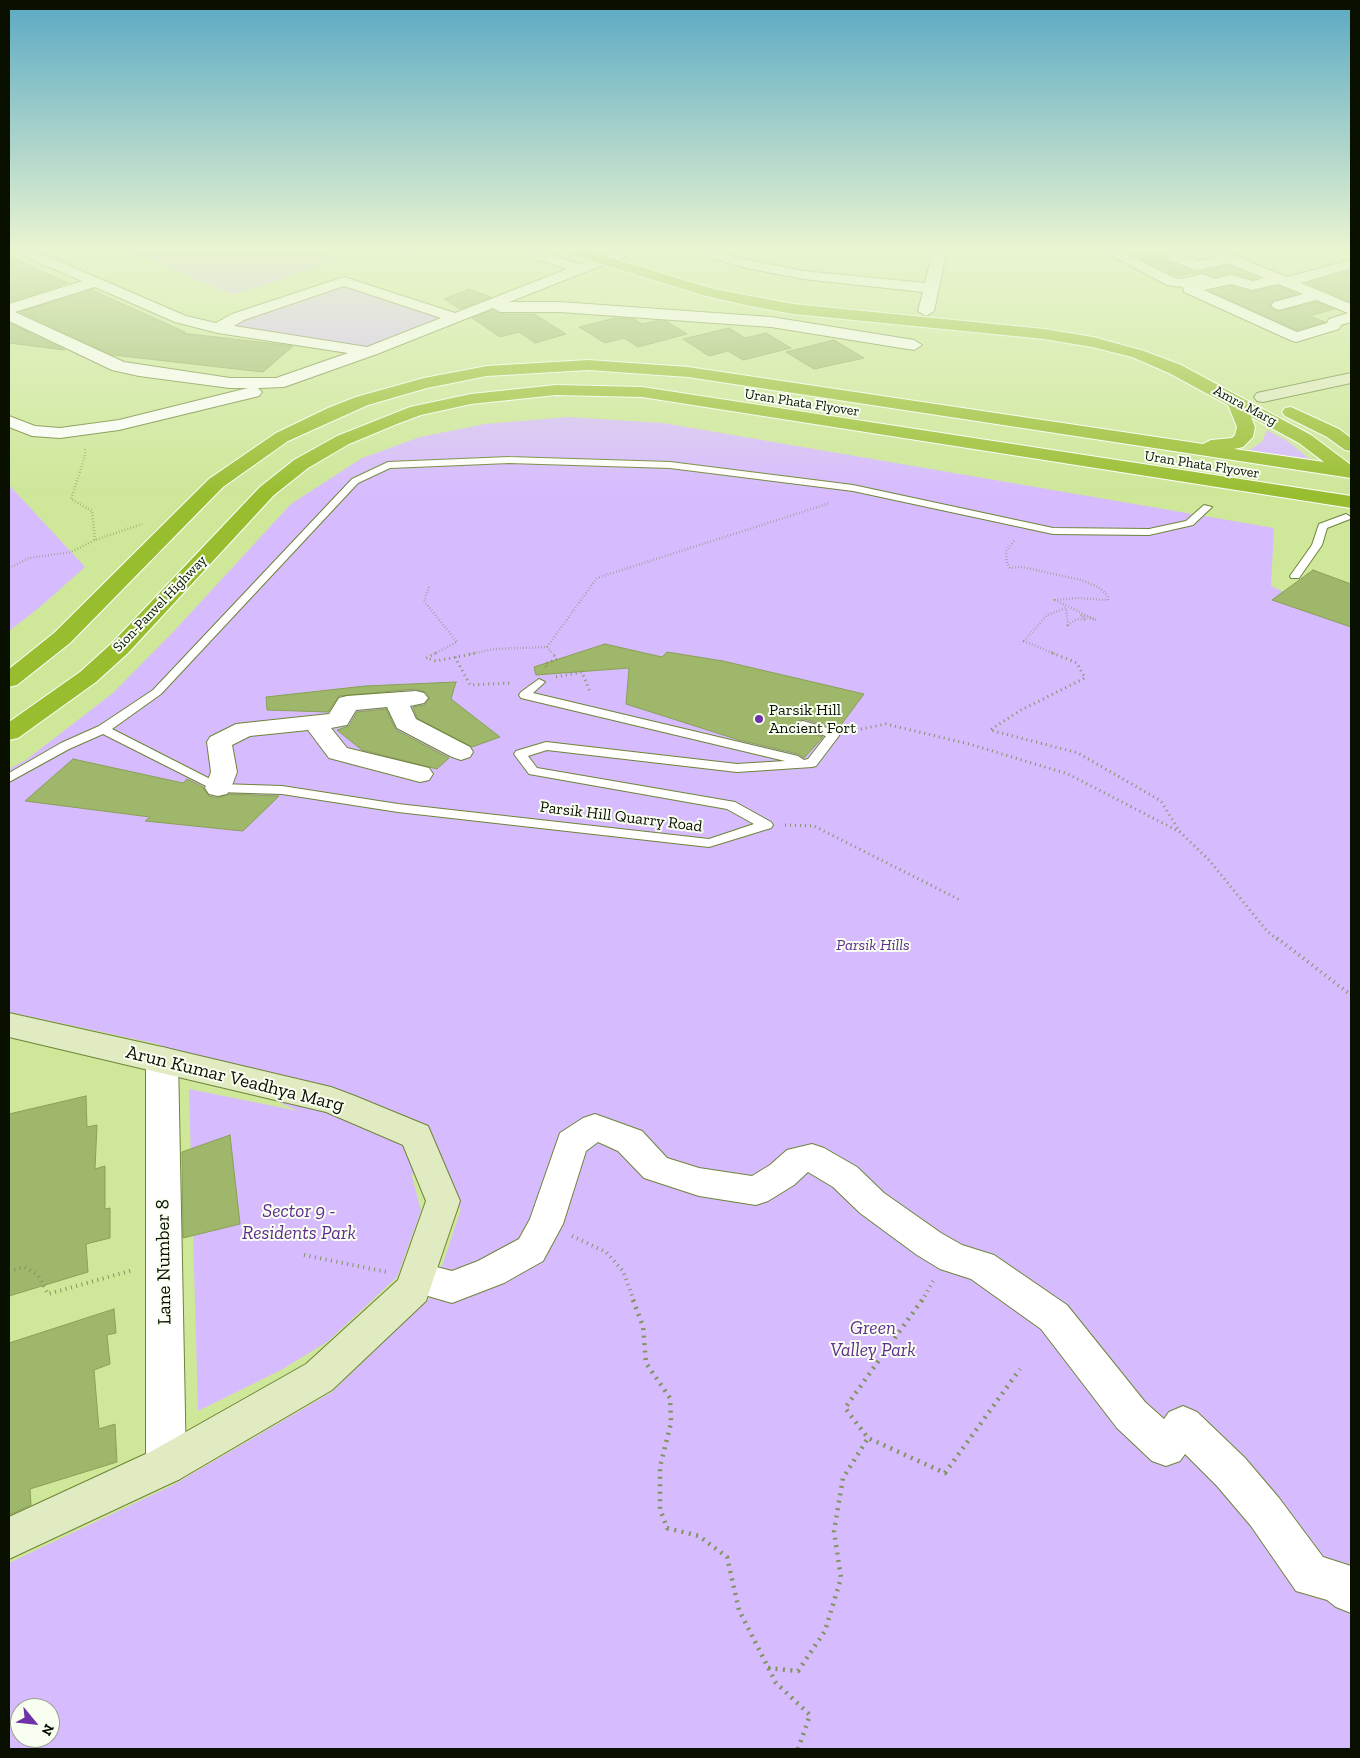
<!DOCTYPE html>
<html>
<head>
<meta charset="utf-8">
<style>
	body { margin:0 }
	#map { position:relative; width:1360px; height:1758px; overflow:hidden; background:#cee799; font-family:"Zilla Slab",serif }
	canvas { display:block }
	.frame { position:absolute; inset:0; border:10px solid #091000; pointer-events:none }
	.north { position:absolute; left:10px; top:1698px; width:50px; height:50px; box-sizing:border-box; background:#f9fff0; border:1px solid #999f90; border-radius:50%; rotate:118deg; font-size:14px; font-weight:700; line-height:20px; text-align:center; color:#091000 }
	.north::after { content:''; display:block; margin:auto; width:18px; height:22px; background:#6f33a9; clip-path:polygon(50% 0,100% 100%,50% 72%,0 100%) }
</style>
</head>
<body>
<div id="map">
<canvas width="1360" height="1758"></canvas>
<div class="frame"></div>
<div class="north">N</div>
</div>
<script>
const g = document.querySelector('canvas').getContext('2d');
g.lineJoin = 'round';
function paint(path, color) { g.fillStyle = color; g.fill(path, 'evenodd'); }
const shape = rows => new Path2D(rows.map(r => 'M' + r).join(''));
function strokePath(path, color, width, dash) { g.strokeStyle = color; g.lineWidth = width; g.lineCap = dash ? 'butt' : 'round'; g.setLineDash(dash || []); g.stroke(path); }
function write(font, color, halo, rows, align = 'center') {
  g.font = font + ' "Zilla Slab",serif'; g.lineWidth = 4; g.setLineDash([]); g.textBaseline = 'middle'; g.strokeStyle = halo; g.fillStyle = color; for (const [text, x, y, turn = 0] of rows) {
    g.save(); g.translate(x, y); g.rotate((+turn || 0) * Math.PI / 180); g.textAlign = isNaN(turn) ? turn : align; if (halo) g.strokeText(text, 0, 0); g.fillText(text, 0, 0); g.restore();
  }
}
paint(shape([
	[125,250,314,250,340,259,234,295],
	[344,282,445,317,369,348,234,326,242,319],
	[568,417,663,423,1274,528,1271,586,1351,625,1351,1749,9,1749,9,1563,173,1485,332,1392,432,1296,461,1209,411,1173,421,1211,397,1277,327,1342,281,1370,198,1411,189,1089,298,1111,158,1044,9,1012,9,769,26,760,113,693,175,630,291,504,362,458,420,437,485,424],
	[20,1708,50,1708,50,1738,20,1738],
	[1267,430,1289,442,1311,460,1249,450,1262,442],
	[9,485,85,567,40,607,9,631]
]), '#d7bbff');
const building = shape([
	[1165,250,1173,250,1163,255,1166,261,1192,271,1198,272,1228,265,1258,278,1253,279,1232,273,1214,277,1203,272,1176,276,1135,256,1165,250],
	[9,256,68,283,9,302,9,256],
	[1351,270,1351,302,1307,283,1351,270],
	[1231,286,1252,292,1278,286,1297,294,1273,301,1270,306,1278,312,1316,302,1334,309,1310,316,1325,322,1297,330,1210,291,1231,286],
	[469,289,491,297,460,309,444,299,469,289],
	[92,290,185,332,182,333,293,346,263,372,113,355,20,312,92,290],
	[493,310,500,314,534,314,566,334,535,343,519,332,500,337,472,318,493,310],
	[615,318,634,319,642,324,655,321,666,321,687,334,638,347,624,338,605,343,579,327,615,318],
	[9,323,65,350,9,343,9,323],
	[729,328,745,338,766,333,791,348,743,360,728,351,709,356,683,339,729,328],
	[834,340,864,358,814,369,786,352,834,340],
	[1313,570,1351,584,1351,627,1272,600,1313,570],
	[605,644,662,657,667,652,723,661,864,694,838,729,804,719,797,721,795,726,798,730,823,737,804,758,798,754,739,740,626,704,629,668,536,675,534,667,605,644],
	[456,682,451,699,500,737,472,747,417,718,413,707,424,705,430,698,425,692,416,689,339,696,328,712,267,710,266,697,365,686,456,682],
	[386,709,396,730,449,758,437,769,362,750,337,730,349,726,357,712,386,709],
	[73,759,183,783,187,779,203,787,209,796,218,798,229,794,279,796,243,831,145,821,150,817,25,801,73,759],
	[86,1096,87,1127,97,1125,95,1169,105,1166,105,1209,110,1208,110,1238,86,1244,88,1272,9,1296,9,1114,86,1096],
	[230,1135,240,1224,183,1238,182,1152,230,1135],
	[114,1309,116,1333,107,1335,110,1364,94,1370,99,1429,115,1424,117,1462,30,1489,31,1505,9,1515,9,1343,114,1309]
]);
paint(building, '#9fb76b');
strokePath(building, '#89a155', 1);
const lane = shape([
	[509,457,670,462,853,485,1053,528,1149,529,1186,521,1204,505,1212,507,1193,525,1149,535,1053,534,853,491,670,468,509,463,390,468,358,483,161,694,112,729,220,784,282,786,398,804,709,839,754,824,727,809,529,774,514,754,516,751,546,742,737,764,785,761,521,698,519,695,521,692,539,679,545,682,533,693,798,756,804,760,808,759,826,736,799,728,797,725,799,722,803,721,838,731,840,734,838,737,816,766,812,767,737,772,547,750,528,756,537,768,735,802,771,822,773,825,771,828,709,847,398,812,282,794,218,792,103,734,69,749,9,782,9,773,61,743,99,726,153,690,352,479,388,462,509,457],
	[1346,514,1351,517,1350,519,1327,528,1322,545,1299,578,1291,578,1290,576,1312,545,1319,524,1346,514]
]);
const street = shape([
	[15,250,33,250,186,316,216,323,232,314,344,277,455,313,567,269,518,253,516,250,536,250,580,264,616,250,625,250,628,253,626,256,509,302,560,302,771,317,914,340,922,345,914,350,771,327,560,312,500,312,493,308,377,354,284,387,258,388,262,392,259,396,119,430,60,438,32,436,9,427,9,416,35,426,60,428,119,420,248,388,230,388,139,376,112,370,9,321,9,304,82,281,17,253,15,250],
	[344,286,441,318,367,347,234,326,244,320,344,286],
	[95,287,175,322,218,333,348,353,276,378,230,378,124,362,15,312,95,287],
	[396,250,418,250,411,254,398,253,396,250],
	[692,250,713,250,753,261,804,271,925,283,933,250,947,250,934,311,926,316,918,311,923,292,804,279,746,268,694,253,692,250],
	[1101,250,1118,250,1175,278,1181,279,1203,274,1214,279,1232,275,1253,281,1264,278,1228,263,1198,270,1193,269,1167,259,1165,256,1167,253,1179,250,1201,250,1199,253,1186,256,1199,261,1216,257,1205,253,1203,250,1221,250,1287,277,1351,260,1351,268,1301,283,1351,304,1351,322,1341,325,1339,329,1296,342,1290,340,1184,292,1183,287,1167,285,1101,250],
	[1231,284,1252,290,1278,284,1303,294,1274,302,1271,305,1274,308,1279,310,1316,300,1348,313,1329,319,1327,323,1297,332,1204,290,1231,284],
	[416,691,424,693,428,698,424,703,410,706,416,719,470,747,473,752,470,757,461,760,452,757,397,728,387,707,356,710,347,725,331,728,347,748,429,768,433,774,429,780,420,782,329,758,308,730,250,736,232,745,237,772,231,788,227,794,218,796,209,794,205,788,211,772,207,742,210,737,236,724,329,714,339,698,347,696,416,691],
	[162,1047,173,1050,178,1059,186,1465,180,1479,166,1485,152,1479,146,1465,146,1059,151,1050,162,1047],
	[595,1114,642,1131,667,1158,699,1168,752,1176,770,1165,787,1150,812,1144,824,1148,857,1167,884,1193,941,1233,962,1245,994,1255,1067,1305,1145,1402,1164,1419,1169,1412,1183,1406,1197,1412,1245,1458,1279,1498,1323,1557,1351,1566,1351,1613,1336,1607,1327,1600,1296,1591,1251,1526,1217,1486,1185,1454,1180,1461,1166,1466,1152,1461,1117,1428,1041,1329,971,1279,940,1269,917,1255,860,1213,833,1187,808,1172,794,1185,768,1201,756,1205,699,1196,644,1178,618,1151,598,1142,586,1151,563,1224,543,1261,504,1283,452,1303,404,1289,399,1278,404,1267,417,1262,452,1271,478,1261,519,1239,530,1219,560,1133,583,1118,595,1114]
]);
const secondary = shape([
	[1351,373,1351,383,1263,402,1257,401,1254,397,1257,393,1351,373],
	[9,1013,162,1047,331,1087,355,1096,428,1126,460,1201,426,1301,332,1390,180,1479,9,1559,9,1517,152,1451,306,1364,398,1280,426,1201,403,1145,326,1112,9,1037,9,1013]
]);
const highway = shape([
	[563,250,584,250,714,289,793,304,1044,329,1093,337,1144,351,1181,365,1311,435,1351,465,1351,478,688,377,588,370,487,376,427,388,368,405,288,441,223,487,70,643,17,685,9,687,9,669,54,633,209,479,276,433,328,408,356,397,424,378,487,366,588,360,688,367,1203,444,1211,440,1232,438,1235,435,1237,427,1228,405,1169,373,1132,357,1092,347,1044,339,793,314,750,306,706,296,565,253,563,250],
	[1251,417,1299,443,1324,462,1234,449,1243,447,1253,437,1255,427,1251,417],
	[556,385,642,387,1351,496,1351,508,642,397,556,395,471,404,421,415,397,424,349,444,308,468,274,495,128,653,96,682,18,738,9,740,9,722,80,672,112,643,260,487,294,460,337,436,410,407,471,394,556,385],
	[1291,407,1339,429,1351,438,1351,451,1345,450,1327,437,1285,416,1282,412,1285,408,1291,407]
]);
strokePath(lane, '#6e8438', 2);
strokePath(street, '#6e8438', 2);
strokePath(secondary, '#6e8438', 2);
strokePath(highway, '#fff', 2);
strokePath(shape([
	[85,449,85,456,71,499,92,511,95,540],
	[1014,541,1006,551,1007,563,1010,568,1022,567,1081,580,1098,587,1108,596,1108,600,1077,598,1055,600,1096,620,1080,615,1086,620,1077,619,1068,625,1066,608,1047,615,1024,641,1055,654],
	[9,568,29,558,71,552,95,540,142,524],
	[429,587,424,601,457,642,434,654],
	[547,647,553,654],
	[470,654,494,649,547,647,597,578,830,503]
]), '#82945e', 2.5, [0.5, 2.5]);
strokePath(shape([
	[436,653,426,658,436,661,476,653],
	[1052,653,1077,663,1085,678,1021,710,990,730,1078,753,1161,801,1180,832],
	[455,657,470,685,511,683],
	[546,667,545,664,557,659,552,653],
	[556,677,582,672,590,692],
	[851,731,886,724,969,744,1068,774,1180,832,1209,860,1267,931,1278,940],
	[785,825,814,826,962,901]
]), '#82945e', 3, [1, 4]);
strokePath(shape([
	[1277,938,1351,995],
	[572,1236,606,1252,623,1271,634,1301],
	[304,1255,387,1272],
	[9,1271,25,1267,38,1275,48,1294,133,1270],
	[922,1301,933,1281]
]), '#82945e', 4, [1, 4.5]);
strokePath(shape([
	[633,1300,643,1326,646,1363,670,1398,671,1423,660,1467,660,1509,667,1528,699,1536,727,1557,739,1610,776,1683,810,1715,798,1749],
	[922,1300,845,1408,868,1438,945,1473,1020,1369],
	[768,1668,798,1671,825,1631,841,1578,834,1531,843,1478,868,1438]
]), '#82945e', 4.5, [2, 5.5]);
paint(lane, '#fff');
paint(street, '#fff');
paint(secondary, '#e0ebc1');
paint(highway, '#98bd2f');
const sky = g.createLinearGradient(0, 0, 0, 496);
sky.addColorStop(0, '#5aa9c3');
sky.addColorStop(0.5, '#e9f4d1');
sky.addColorStop(1, '#e9f4d100');
g.fillStyle = sky;
g.fillRect(0, 0, 1360, 496);
for (const [x, y, r, color] of [
	[759,719,5,"#6f33a9"]
]) { const dot = new Path2D(); dot.arc(x, y, r, 0, 2 * Math.PI); g.fillStyle = color; g.fill(dot); strokePath(dot, '#f9fff0', 2); }
write('14px', '#091000', '#f9fff0', [
	["Uran Phata Flyover",802,403,9],
	["Amra Marg",1245,406,28],
	["Uran Phata Flyover",1202,465,9],
	["Sion-Panvel Highway",160,604,-46]
]);
write('16px', '#091000', '#f9fff0', [
	["Parsik Hill",769,710],
	["Ancient Fort",769,728]
], 'left');
write('16px', '#091000', '#f9fff0', [
	["Parsik Hill Quarry Road",621,817,7]
]);
write('italic 16px', '#5e2d8f', '#f9fff0', [
	["Parsik Hills",873,945]
]);
write('19px', '#091000', '#f9fff0', [
	["Arun Kumar Veadhya Marg",235,1079,14],
	["Lane Number 8",164,1262,-91]
]);
write('italic 19px', '#5e2d8f', '#f9fff0', [
	["Sector 9 -",299,1212],
	["Residents Park",299,1234],
	["Green",873,1329],
	["Valley Park",873,1351]
]);
</script>
</body>
</html>
